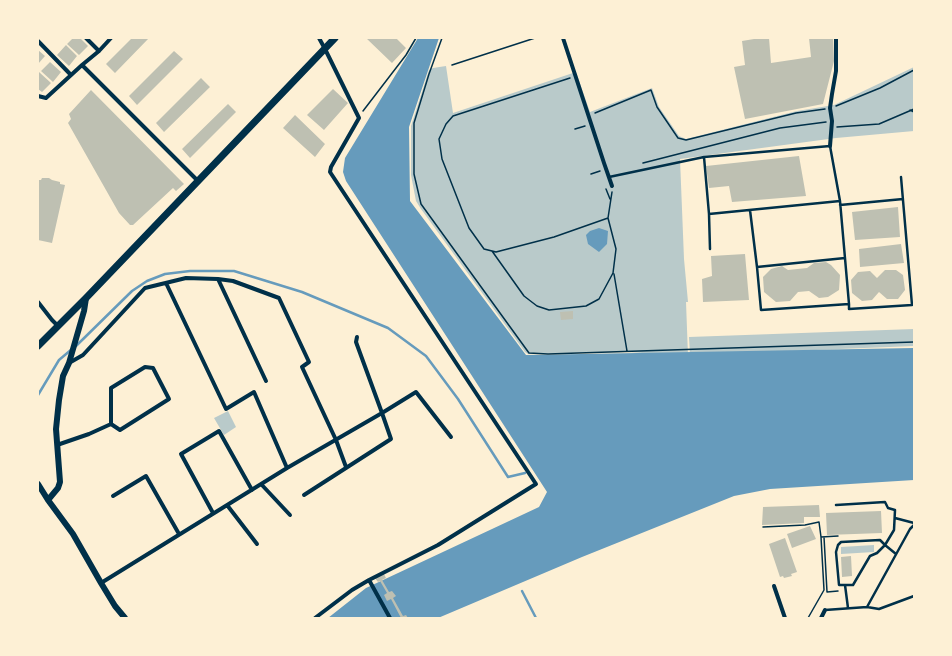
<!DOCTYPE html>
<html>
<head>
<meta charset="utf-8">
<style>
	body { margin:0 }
	#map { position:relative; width:952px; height:656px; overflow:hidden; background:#fdf0d5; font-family:Spectral,serif }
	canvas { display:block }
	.frame { position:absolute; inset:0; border:39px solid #fdf0d5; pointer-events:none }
</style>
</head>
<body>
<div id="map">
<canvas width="952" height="656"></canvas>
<div class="frame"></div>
</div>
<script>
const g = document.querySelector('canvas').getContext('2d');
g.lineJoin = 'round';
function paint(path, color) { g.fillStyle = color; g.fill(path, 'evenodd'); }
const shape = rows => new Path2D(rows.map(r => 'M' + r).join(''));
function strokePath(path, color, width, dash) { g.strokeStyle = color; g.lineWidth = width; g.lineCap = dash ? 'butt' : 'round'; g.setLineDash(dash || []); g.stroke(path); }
paint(shape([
	[446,66,453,113,576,72,590,112,652,88,659,107,679,136,686,139,797,111,834,105,914,67,914,131,836,138,680,159,684,259,688,302,686,302,688,356,627,352,528,354,525,352,421,209,416,201,411,175,411,126,429,70,433,68],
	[914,329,914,346,690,355,689,337],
	[228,411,236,427,224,435,214,418],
	[874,545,874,552,841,554,841,547]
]), '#b9caca');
paint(shape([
	[418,38,439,38,409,127,410,201,526,355,914,348,914,480,770,489,734,496,582,557,438,618,328,618,366,588,539,507,547,492,346,181,343,172,345,158],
	[599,228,608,231,607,244,599,252,588,244,586,235,590,231]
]), '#669bbc');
strokePath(shape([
	[76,346,132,291,147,281,165,274,190,271,234,271,302,292,388,328,426,356,458,399,508,477,525,473],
	[38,395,59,360,72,349],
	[522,591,536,618]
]), '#669bbc', 2.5);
paint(shape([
	[73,38,80,38,88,46,79,55,67,44],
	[132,38,149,38,115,73,106,64],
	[366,38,396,38,406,48,392,63],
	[760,38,769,38,771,63,811,57,809,38,833,38,834,61,823,104,745,119,734,67,745,65,742,41],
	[66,45,77,56,69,66,57,55],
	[38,50,45,56,38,64],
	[174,51,183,59,137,105,129,96],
	[50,62,61,72,53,82,41,71],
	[39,72,51,83,42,92,38,89,38,73],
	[201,78,210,87,164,132,156,123],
	[333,89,348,103,324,130,307,115],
	[91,90,184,184,176,191,173,188,133,225,130,225,119,213,68,123,71,119,69,114],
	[228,104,236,112,190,158,182,149],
	[295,115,325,144,315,157,283,128],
	[799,156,806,196,732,202,729,186,709,188,706,166],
	[42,178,49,178,52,180,60,182,60,184,65,185,52,243,38,240,38,180,41,180],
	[898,207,900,237,855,240,852,212],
	[901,244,904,263,860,267,859,249],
	[745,254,749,300,703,302,702,279,712,276,711,256],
	[826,262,831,265,840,275,839,290,828,297,819,298,809,291,798,292,790,301,776,302,764,292,763,277,771,269,782,266,788,270,807,268,814,263],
	[885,270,896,270,903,275,905,290,898,299,887,299,879,292,872,300,862,301,852,293,851,280,858,272,870,271,877,278],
	[573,311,573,319,561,320,560,312],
	[819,505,820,517,804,517,804,523,762,525,763,507],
	[881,511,882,533,827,535,826,513],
	[810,526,816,539,792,548,787,534],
	[785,538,797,572,791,574,792,576,784,578,783,576,780,577,769,544],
	[851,556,852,576,842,577,841,557],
	[383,572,386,578,382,580,389,592,392,591,396,596,393,598,403,616,406,615,408,618,401,618,391,599,387,601,384,595,387,593,380,581,378,582,374,577]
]), '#bec0b2');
strokePath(shape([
	[442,38,429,74,414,123,414,174,421,204,529,353,548,354,914,342],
	[452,65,535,38],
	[570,78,453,116,446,124,439,139,442,159,469,228,484,249,496,252,554,237,608,218,612,192],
	[836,106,880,88,914,70],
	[910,110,914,112],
	[363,111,406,55,416,38],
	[595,113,651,90,657,107,678,138,686,140,796,113,825,109],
	[837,127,879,124,914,109],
	[575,129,585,126],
	[643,163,780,128,826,122],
	[591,174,600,171],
	[606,189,610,199],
	[492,251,524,296,537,306,549,310,586,306,599,299,613,273,616,249,608,218],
	[614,274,627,351],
	[763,527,805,525,819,522,821,537,838,536],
	[824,537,827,592,838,591],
	[808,618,824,590,821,537]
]), '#003049', 1.5);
strokePath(shape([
	[704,157,709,214,710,249],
	[609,177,704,157,830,146,840,201,709,214],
	[840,205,903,199],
	[750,210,757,267,845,258],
	[757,267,761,310,849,304,840,201],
	[849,304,849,309,912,305,901,177],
	[836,505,885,502,888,508,895,510,894,530,885,545,877,553,870,556,853,585,839,585,836,552,838,545,841,542,880,540,885,545,896,554],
	[895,518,914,523],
	[845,585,848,608],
	[867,607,879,609,914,596],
	[825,610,867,607,910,529,914,525]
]), '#003049', 2.5);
strokePath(shape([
	[86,38,99,51],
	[563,38,604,163,612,186],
	[38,41,71,75],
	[82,65,198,181],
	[38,96,46,98,82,65,99,51,111,38],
	[830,146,832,121,830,108,832,94,836,71,836,38],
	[218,279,266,381],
	[166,283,226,409,254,392,287,468],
	[38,302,52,320,58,326],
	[357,337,356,342,382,413,416,392,451,437],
	[69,363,83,355,145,288,186,278,218,279,233,281,279,298,309,362,302,367,336,440,346,467],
	[57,445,89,434,111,424,120,430,169,399,153,368,145,367,111,388,111,424],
	[261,484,290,515],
	[113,496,146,476,179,534],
	[227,505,257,544],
	[213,513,181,454,219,431,252,490],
	[369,580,390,618],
	[101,583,287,468,382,413,391,439,304,495],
	[774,586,785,618],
	[315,618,352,590,369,580,438,545,536,484,330,172,331,167,359,118,325,49,319,38],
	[821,618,825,610]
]), '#003049', 4);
strokePath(shape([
	[38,484,48,500,73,534,101,583,115,606,125,618],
	[48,500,58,488,60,482,56,429,59,400,63,376,69,363,84,311,86,298]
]), '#003049', 6);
strokePath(shape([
	[38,346,86,298,335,38]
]), '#003049', 7);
</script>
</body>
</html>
